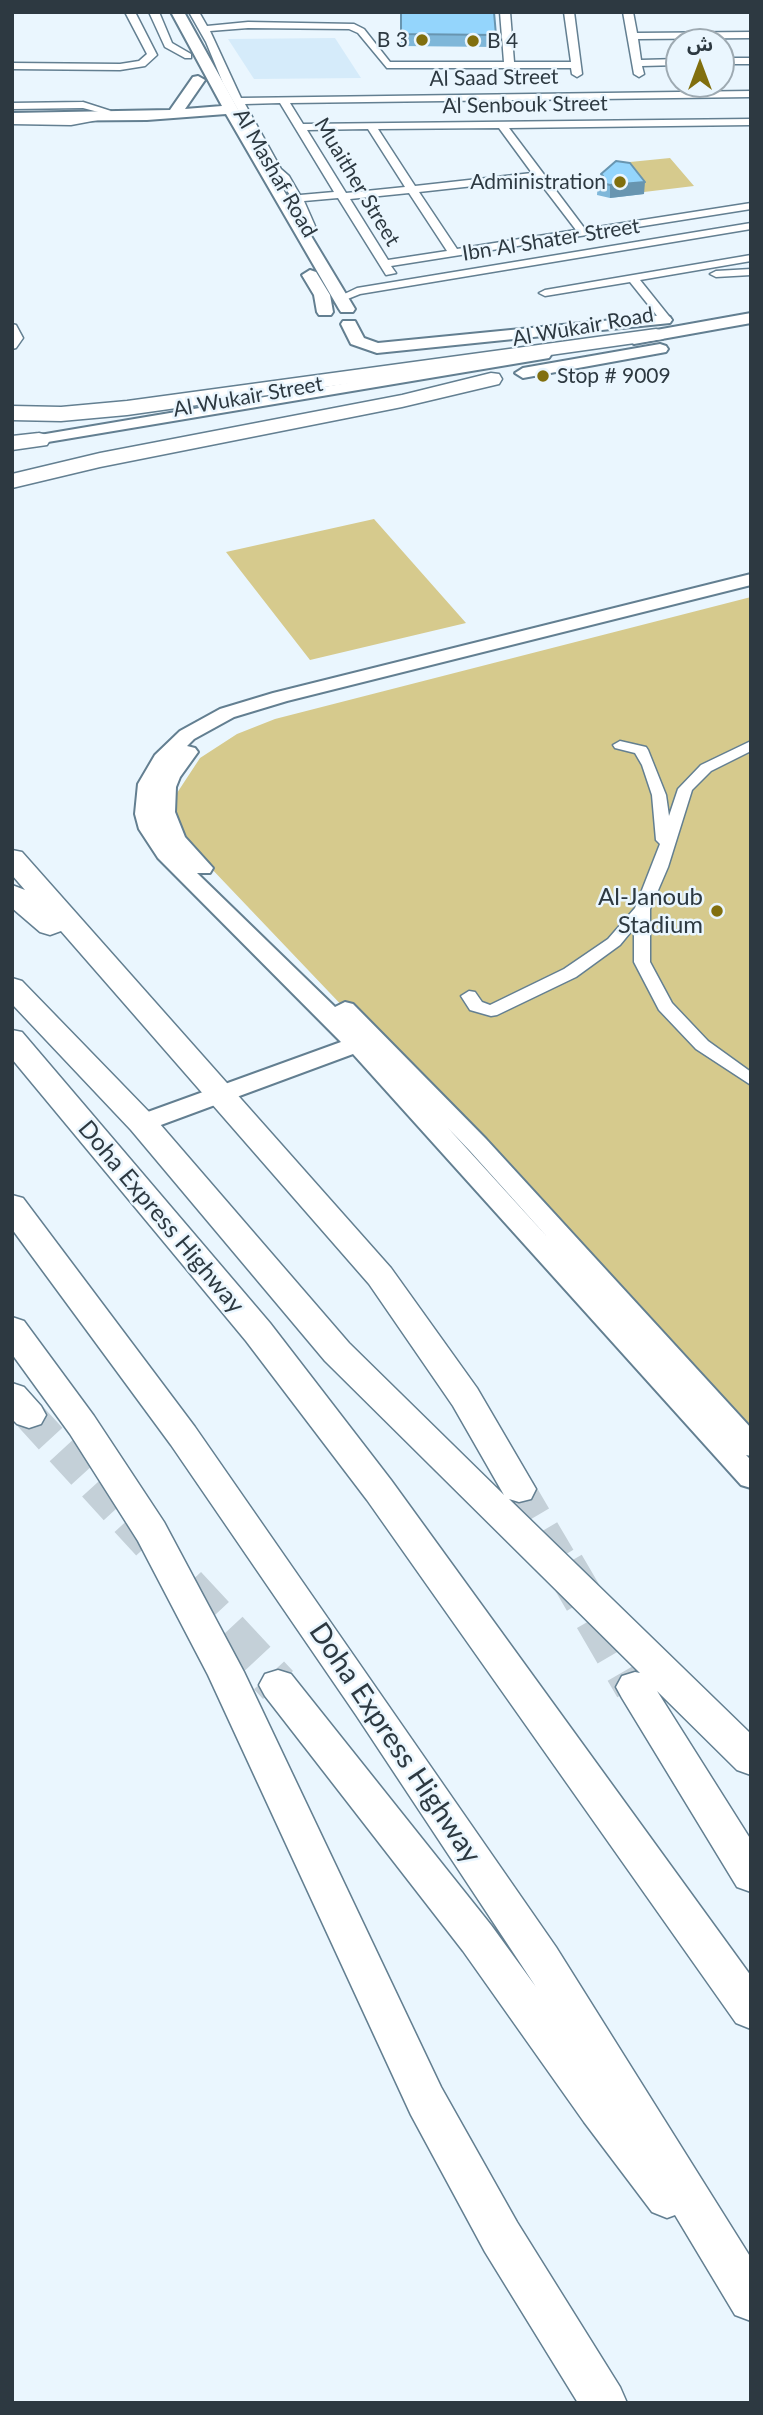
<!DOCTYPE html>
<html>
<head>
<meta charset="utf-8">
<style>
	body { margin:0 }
	#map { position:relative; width:763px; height:2415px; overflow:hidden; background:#eaf6fe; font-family:Lato,"Noto Sans Arabic",sans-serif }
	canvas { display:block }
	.frame { position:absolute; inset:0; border:14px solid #2d3941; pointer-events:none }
	.north { position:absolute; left:665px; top:28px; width:70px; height:70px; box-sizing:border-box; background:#eaf6fe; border:2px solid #9eaab2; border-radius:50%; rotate:0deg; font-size:19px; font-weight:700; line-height:28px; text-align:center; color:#2d3941 }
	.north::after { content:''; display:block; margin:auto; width:24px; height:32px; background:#816f0e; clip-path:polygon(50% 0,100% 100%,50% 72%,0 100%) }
</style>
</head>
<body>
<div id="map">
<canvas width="763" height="2415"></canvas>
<div class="frame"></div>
<div class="north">ش</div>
</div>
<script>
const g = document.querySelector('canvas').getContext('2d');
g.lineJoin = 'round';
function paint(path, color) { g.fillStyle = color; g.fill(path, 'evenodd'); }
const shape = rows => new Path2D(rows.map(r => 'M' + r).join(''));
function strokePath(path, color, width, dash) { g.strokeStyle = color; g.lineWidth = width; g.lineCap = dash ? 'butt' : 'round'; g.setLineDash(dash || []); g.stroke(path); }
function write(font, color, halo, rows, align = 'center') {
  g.font = font + ' Lato,sans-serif'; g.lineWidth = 5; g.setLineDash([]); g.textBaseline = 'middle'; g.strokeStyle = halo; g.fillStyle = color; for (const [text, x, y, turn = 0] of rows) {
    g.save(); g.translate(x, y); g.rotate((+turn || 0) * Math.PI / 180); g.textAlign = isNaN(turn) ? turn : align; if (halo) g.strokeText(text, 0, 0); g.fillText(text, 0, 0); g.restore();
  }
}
paint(shape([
	[335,38,361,78,254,79,228,39]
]), '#d5ebfa');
paint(shape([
	[670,158,694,186,644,192,620,163],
	[374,519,466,623,310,660,226,552],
	[751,597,751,1435,188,844,176,820,174,806,177,793,200,758,237,734,275,719]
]), '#d6ca8d');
strokePath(shape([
	[29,1415,151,1548],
	[519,1489,565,1567]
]), '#c4d0d8', 32, [32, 16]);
strokePath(shape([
	[564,1565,635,1687],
	[186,1586,278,1685]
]), '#c4d0d8', 41, [41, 20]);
const street = shape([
	[125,12,135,12,157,55,145,66,120,70,12,69,12,63,120,64,139,61,147,54,125,12],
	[149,12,159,12,172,43,191,54,191,58,185,58,165,47,149,12],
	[189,12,199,12,207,26,248,22,354,24,364,29,390,62,504,62,500,12,510,12,514,62,571,62,564,12,574,12,582,74,577,77,572,74,571,68,387,68,358,33,349,29,248,28,210,31,241,98,751,91,751,97,290,103,303,124,751,119,751,125,509,128,585,229,751,203,751,209,391,266,396,273,386,275,338,198,304,201,315,226,308,241,300,241,305,221,281,180,272,171,223,83,206,42,189,12],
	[280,103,334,192,300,195,289,176,281,169,245,104,280,103],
	[499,128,532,173,415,186,378,129,499,128],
	[368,129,405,187,346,193,307,130,368,129],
	[537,179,576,230,457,249,419,192,537,179],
	[409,193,447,251,388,260,350,199,409,193],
	[623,12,633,12,637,33,751,32,751,38,638,39,641,60,679,59,679,65,642,66,644,74,639,77,634,74,623,12],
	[721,58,751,58,751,64,721,64,721,58],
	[83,102,111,111,106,114,83,108,12,109,12,103,83,102],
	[99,114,104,117,103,119,71,125,12,124,12,118,71,119,99,114],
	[751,223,751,229,360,294,340,302,334,299,357,288,751,223],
	[751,255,751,261,640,280,672,320,666,323,662,322,630,282,545,296,539,293,545,290,751,255],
	[751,269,751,275,716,277,710,274,716,271,751,269],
	[12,324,16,325,23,338,16,348,12,349,12,324],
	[620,741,646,747,648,750,666,795,669,816,678,789,701,765,751,741,751,751,711,771,692,790,668,867,650,909,650,962,672,1003,708,1041,751,1072,751,1085,696,1049,659,1010,634,962,634,928,620,945,576,977,497,1015,491,1016,470,1010,461,996,469,991,475,992,482,1002,490,1005,564,969,608,939,635,908,660,844,656,840,652,795,642,765,635,753,615,748,613,745,620,741]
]);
const secondary = shape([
	[171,12,184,12,275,176,355,309,353,312,341,312,339,309,226,114,147,120,12,121,12,113,170,110,193,77,198,76,205,80,185,109,222,106,171,12],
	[310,270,316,272,330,295,333,312,331,315,319,315,317,312,314,295,302,275,310,270],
	[751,313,751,323,634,344,626,339,634,334,751,313],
	[664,315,670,317,672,320,670,323,377,353,351,344,341,324,343,321,355,321,364,338,378,343,664,315],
	[660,344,666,346,668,349,666,352,523,378,515,373,523,368,660,344],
	[543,350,549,352,551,355,549,358,12,448,12,440,16,439,543,350],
	[751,574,751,585,287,701,234,717,194,739,187,746,195,748,198,752,180,777,176,787,175,812,185,837,213,868,210,873,197,873,335,1007,345,1002,353,1004,486,1139,751,1428,751,1456,746,1455,751,1460,751,1488,741,1485,353,1054,150,1129,142,1131,134,1129,130,1123,134,1117,341,1042,158,858,139,829,135,814,138,784,155,755,180,731,220,709,273,693,751,574],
	[448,1128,470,1151,550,1240,448,1128]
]);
const highway = shape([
	[656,329,663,331,666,335,663,339,127,415,61,421,12,420,12,406,61,407,127,401,656,329],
	[491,373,499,374,502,379,499,384,402,407,100,467,12,488,12,474,100,453,402,395,491,373],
	[39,433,47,435,50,440,47,445,12,450,12,436,39,433],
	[12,850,22,852,391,1268,477,1388,536,1489,531,1499,519,1502,509,1499,751,1734,751,1775,737,1770,657,1691,751,1840,751,1892,737,1887,622,1698,616,1687,622,1676,635,1672,640,1673,325,1361,131,1130,12,1004,12,978,22,981,153,1116,349,1343,504,1495,453,1406,369,1284,61,931,50,935,40,932,12,908,12,885,25,890,12,875,12,850],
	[12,1030,22,1032,270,1323,391,1480,751,1976,751,2029,736,2023,367,1500,246,1341,12,1059,12,1030],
	[12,1195,23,1198,195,1427,556,1947,751,2258,751,2321,735,2315,675,2215,667,2218,652,2212,584,2122,463,1951,265,1696,259,1685,265,1674,278,1670,291,1674,491,1925,536,1987,356,1715,171,1445,12,1229,12,1195],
	[12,1317,24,1321,94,1416,164,1522,244,1672,441,2087,517,2222,620,2387,627,2403,578,2403,485,2252,411,2115,208,1675,138,1541,70,1434,12,1354,12,1317],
	[12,1383,24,1387,41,1406,46,1415,41,1424,29,1428,17,1424,12,1419,12,1383]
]);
strokePath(street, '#637f91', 3);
strokePath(secondary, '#637f91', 4);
strokePath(highway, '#637f91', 3);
paint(street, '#fff');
paint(secondary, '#fff');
paint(highway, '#fff');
paint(shape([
	[401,12,496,35,495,47,400,46],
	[601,174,644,194,610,198,597,195,598,182,600,180]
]), '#7fb7d9');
paint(shape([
	[645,182,644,194,610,198,610,185]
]), '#6895b0');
const building = shape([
	[401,12,494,12,496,35,401,34,401,12],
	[616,161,630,163,645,182,610,185,598,182,603,176,601,174,616,161]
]);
paint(building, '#94d5fc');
strokePath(building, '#6895b0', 2);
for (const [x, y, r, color] of [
	[422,40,7,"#816f0e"],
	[473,41,7,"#816f0e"],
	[620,182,7,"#816f0e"],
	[543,376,7,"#816f0e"],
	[717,911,7,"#816f0e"]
]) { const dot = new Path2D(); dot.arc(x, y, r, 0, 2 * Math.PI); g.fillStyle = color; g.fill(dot); strokePath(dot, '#eaf6fe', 2.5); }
write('21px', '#2d3941', '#eaf6fe', [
	["B 3",408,40],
	["B 4",487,41,"left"],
	["Administration",606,182],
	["Stop # 9009",557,376,"left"]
], 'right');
write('21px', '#2d3941', '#eaf6fe', [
	["Al Saad Street",494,78,-1],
	["Al Senbouk Street",525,105,-1],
	["Al Mashaf Road",275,173,60],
	["Muaither Street",357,182,59],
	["Ibn Al Shater Street",551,240,-9],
	["Al Wukair Road",583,327,-10],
	["Al Wukair Street",248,397,-10]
]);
write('24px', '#2d3941', '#eaf6fe', [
	["Al-Janoub",703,897],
	["Stadium",703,925]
], 'right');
write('24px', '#2d3941', '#eaf6fe', [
	["Doha Express Highway",161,1217,50]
]);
write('28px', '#2d3941', '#eaf6fe', [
	["Doha Express Highway",395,1743,56]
]);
</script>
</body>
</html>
